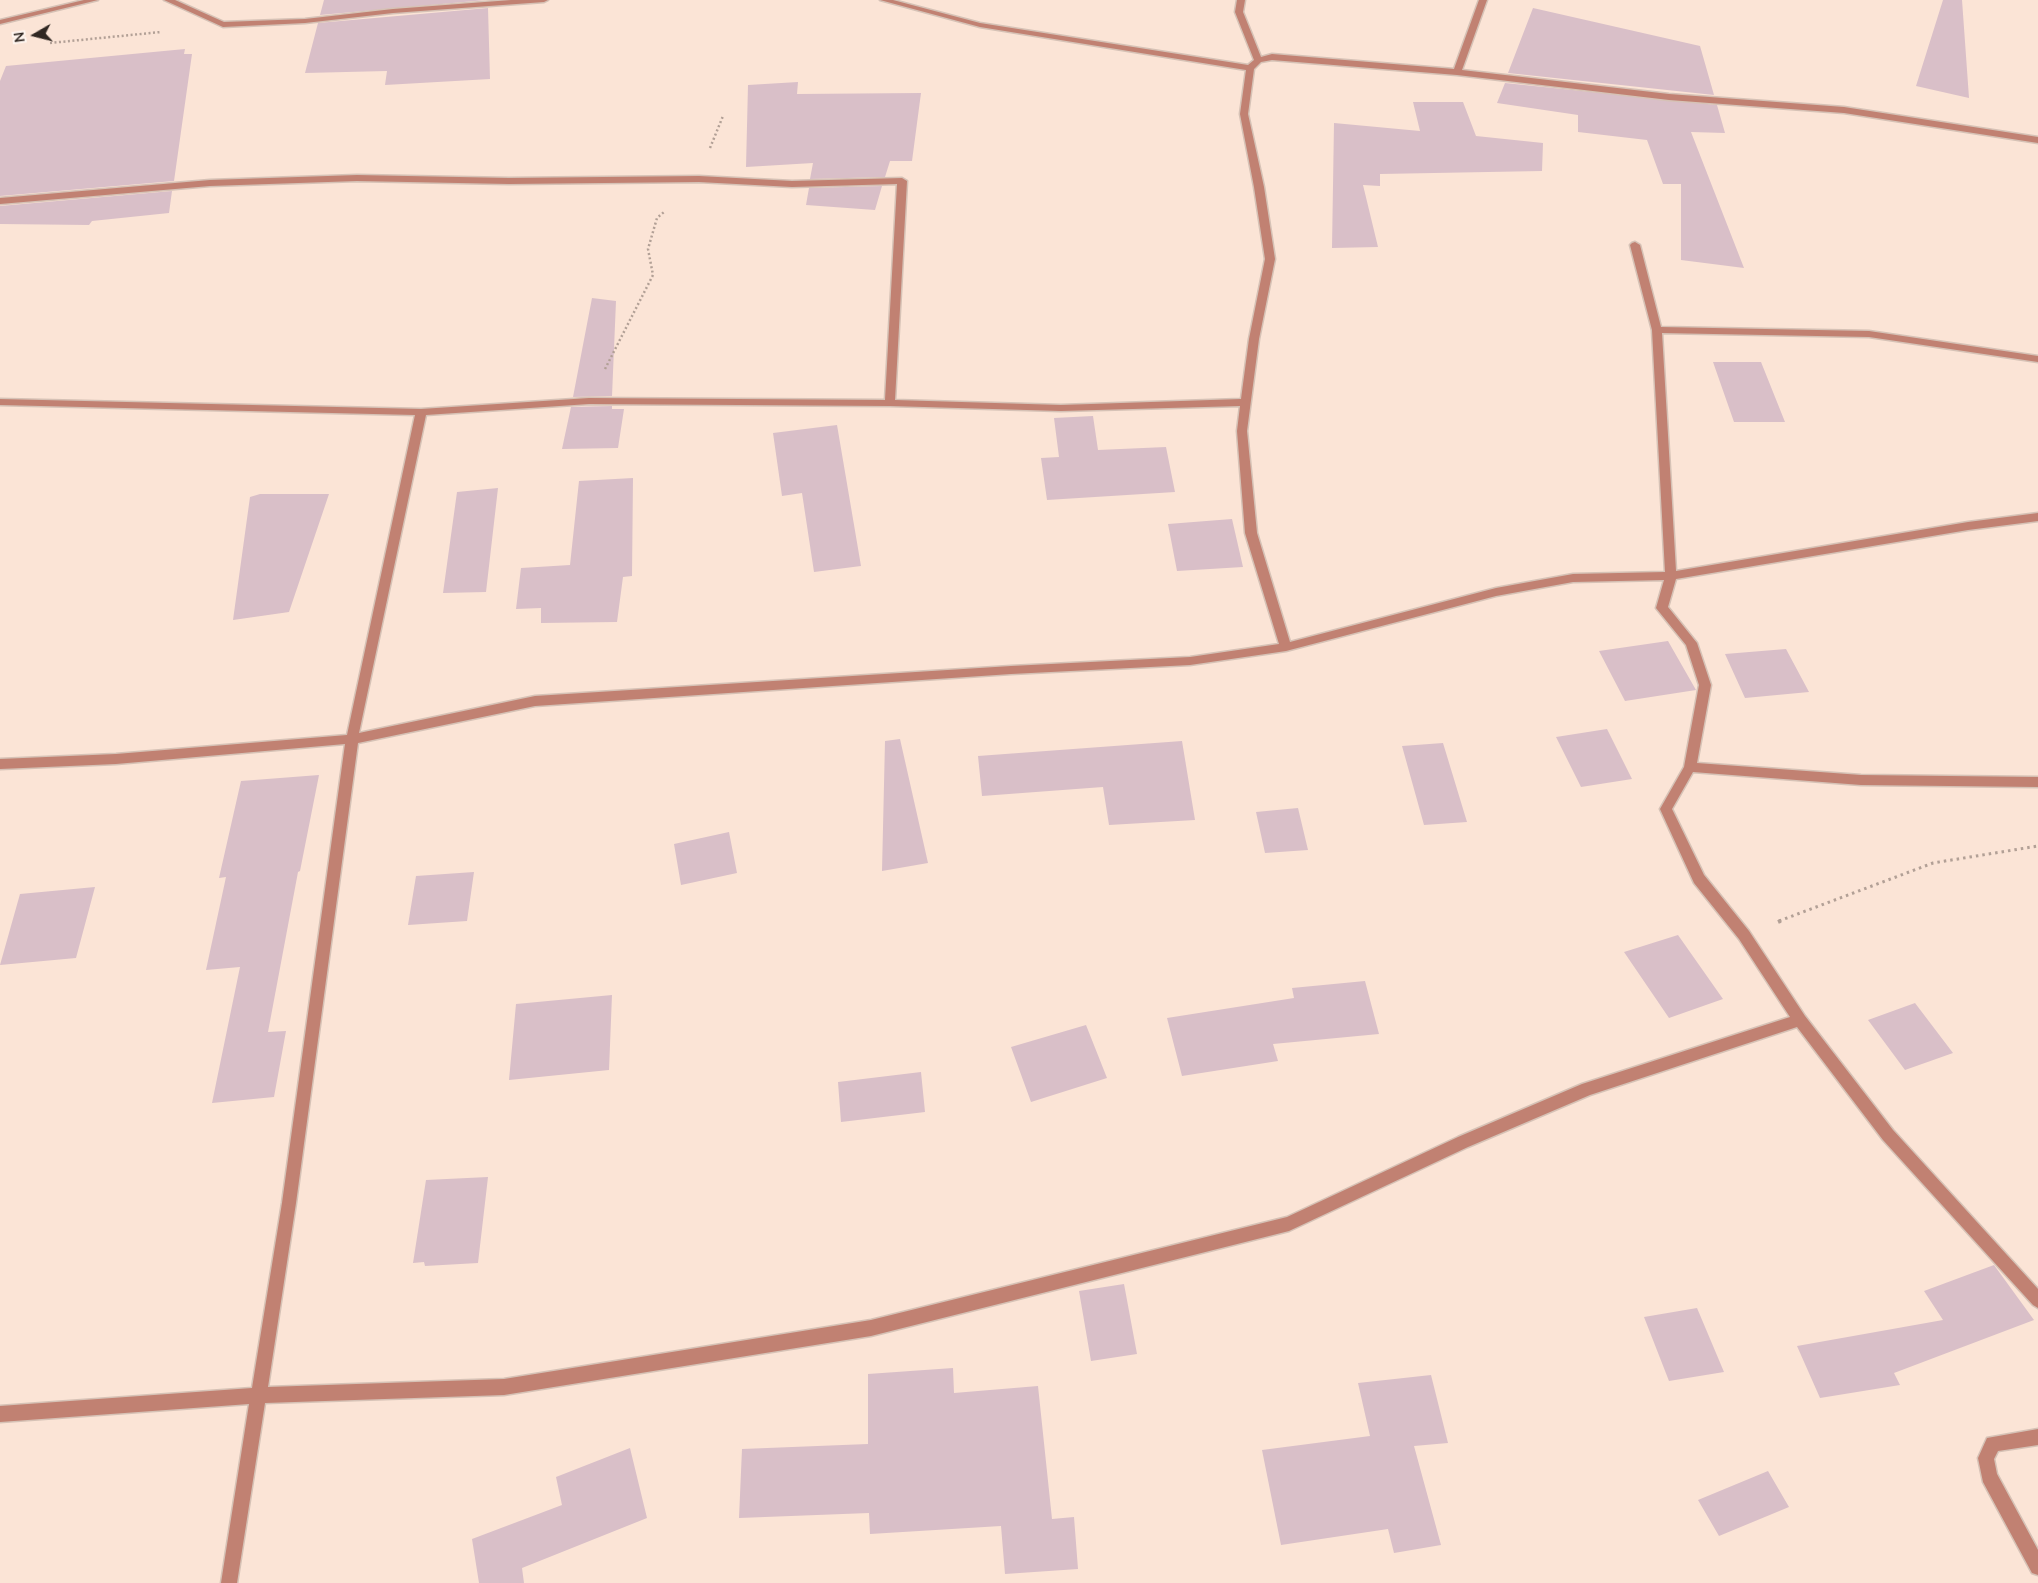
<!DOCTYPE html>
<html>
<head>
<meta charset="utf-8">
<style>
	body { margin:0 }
	#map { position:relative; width:2038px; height:1583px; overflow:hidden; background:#fbe4d6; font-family:"Nunito Sans",sans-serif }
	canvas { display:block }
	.north { position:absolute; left:10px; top:10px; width:50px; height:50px; -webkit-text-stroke:4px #fef5ef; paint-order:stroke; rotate:262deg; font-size:14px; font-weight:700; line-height:20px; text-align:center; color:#302722 }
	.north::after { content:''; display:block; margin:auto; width:18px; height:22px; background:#302722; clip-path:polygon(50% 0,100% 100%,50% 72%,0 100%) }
</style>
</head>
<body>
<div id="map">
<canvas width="2038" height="1583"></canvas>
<div class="north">N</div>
</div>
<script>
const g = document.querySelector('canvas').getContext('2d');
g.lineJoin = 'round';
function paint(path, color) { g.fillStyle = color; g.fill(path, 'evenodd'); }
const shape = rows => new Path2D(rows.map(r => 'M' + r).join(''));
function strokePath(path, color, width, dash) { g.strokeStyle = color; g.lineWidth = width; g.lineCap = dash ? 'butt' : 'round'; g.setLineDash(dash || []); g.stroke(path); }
paint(shape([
	[324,0,486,0,320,15],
	[1943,0,1962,0,1969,98,1916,86],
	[488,8,490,79,385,85,387,71,305,73,318,23],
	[1533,8,1700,46,1714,95,1508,73],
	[185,49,184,54,192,54,174,181,0,196,0,81,6,66],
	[798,82,797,94,921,93,912,161,890,161,885,177,810,179,813,163,746,167,748,85],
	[1505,83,1717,105,1725,133,1691,132,1744,268,1681,260,1681,184,1663,184,1647,140,1578,132,1578,115,1497,103],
	[1413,102,1463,102,1476,136,1543,143,1542,171,1380,174,1380,186,1363,185,1378,247,1332,248,1334,123,1420,131],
	[882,186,875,210,806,205,809,188],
	[172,191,169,213,92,221,89,225,0,224,0,206],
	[592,298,616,301,612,396,573,397],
	[1713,362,1761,362,1785,422,1734,422],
	[612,406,612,409,624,409,618,448,562,449,571,407],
	[1093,416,1098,450,1166,447,1175,492,1047,500,1041,458,1059,457,1054,418],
	[837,425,861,566,814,572,802,493,782,496,773,433],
	[633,478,632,576,623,577,617,622,541,623,541,608,516,609,521,568,570,565,579,481],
	[498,488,486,592,443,593,457,492],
	[260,494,329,494,289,612,233,620,250,497],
	[1232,519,1243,567,1177,571,1168,524],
	[1668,641,1696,690,1625,701,1599,651],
	[1786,649,1809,692,1745,698,1725,654],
	[1607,729,1632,779,1581,787,1556,737],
	[900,739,928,863,882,871,885,741],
	[1182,741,1195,820,1109,825,1103,787,982,796,978,756],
	[1443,743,1467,822,1424,825,1402,746],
	[319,775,300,871,298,872,268,1032,286,1031,274,1097,212,1103,240,967,206,970,226,877,219,878,241,781],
	[1298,808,1308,850,1265,853,1256,812],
	[729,832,737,873,681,885,674,844],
	[474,872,467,921,408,925,416,876],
	[95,887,76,958,0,965,20,894],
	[1678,935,1723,999,1669,1018,1624,952],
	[1365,981,1379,1034,1273,1044,1278,1061,1182,1076,1167,1018,1294,998,1292,988],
	[612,995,609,1070,509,1080,516,1004],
	[1915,1003,1953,1053,1905,1070,1868,1020],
	[1086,1025,1107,1078,1031,1102,1011,1047],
	[921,1072,925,1112,841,1122,838,1082],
	[488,1177,478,1263,425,1266,424,1262,413,1263,426,1180],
	[1994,1265,2034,1320,1894,1373,1900,1385,1820,1398,1797,1346,1943,1320,1924,1291],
	[1124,1284,1137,1354,1091,1361,1079,1291],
	[1697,1308,1724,1372,1669,1381,1644,1317],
	[953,1368,954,1393,1038,1386,1052,1519,1074,1517,1078,1569,1005,1574,1001,1526,870,1534,869,1513,739,1518,742,1449,868,1444,868,1374],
	[1431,1375,1448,1443,1414,1446,1441,1545,1394,1553,1388,1529,1281,1545,1262,1450,1370,1436,1358,1383],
	[630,1448,647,1518,522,1568,524,1583,479,1583,472,1539,562,1505,556,1477],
	[1768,1471,1789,1507,1719,1536,1698,1500]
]), '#d9bfc8');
const minor = shape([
	[84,0,98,0,0,24,0,20,84,0],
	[164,0,175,0,224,22,305,19,393,9,511,0,548,0,544,2,393,13,305,23,223,27,164,0],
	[880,0,893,0,980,23,1248,65,1254,60,1235,12,1237,0,1245,0,1243,12,1261,57,1272,54,1454,69,1479,0,1487,0,1462,70,1669,94,1844,107,2038,137,2038,143,1844,113,1669,100,1457,75,1272,60,1261,62,1254,69,1248,114,1264,187,1275,259,1259,339,1247,431,1257,533,1290,642,1496,588,1573,574,1665,572,1652,330,1630,245,1632,243,1635,242,1640,245,1661,327,1869,331,2038,356,2038,362,1869,337,1662,333,1676,571,1968,522,2038,513,2038,521,1968,530,1676,579,1668,607,1697,643,1711,685,1697,763,1861,775,2038,777,2038,787,1861,785,1693,772,1672,809,1704,875,1749,931,1805,1016,1893,1130,2038,1289,2038,1308,2033,1305,1883,1140,1797,1027,1590,1095,1468,1147,1289,1231,871,1336,504,1395,265,1403,237,1583,221,1583,249,1404,0,1422,0,1406,252,1388,282,1203,345,744,116,764,0,769,0,759,116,754,347,735,415,415,0,405,0,399,421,409,589,398,885,400,897,184,792,187,699,182,509,184,357,181,210,186,0,204,0,198,210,180,357,175,509,178,699,176,792,181,902,178,907,181,895,400,1061,405,1241,399,1249,339,1265,259,1254,187,1240,114,1246,70,980,27,880,0],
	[589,404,890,406,1061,411,1240,406,1237,431,1245,533,1279,644,1190,657,1011,666,535,696,359,733,426,415,589,404],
	[1664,580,1656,608,1686,645,1699,685,1684,767,1660,809,1694,883,1739,939,1790,1017,1582,1084,1458,1137,1287,1217,871,1320,504,1379,268,1387,296,1203,358,743,535,706,1011,674,1190,665,1286,651,1496,596,1573,582,1664,580],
	[2038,1429,2038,1445,1998,1451,1994,1459,1997,1474,2038,1550,2038,1575,2032,1573,1983,1482,1978,1458,1987,1438,2038,1429]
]);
strokePath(minor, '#d6c2b6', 3);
strokePath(shape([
	[50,43,161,32],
	[710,148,723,116],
	[605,369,653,275,648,249,657,218,664,212]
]), '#b2a096', 2.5, [2, 2.5]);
strokePath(shape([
	[1779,921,1933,863,2038,846]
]), '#b2a096', 3, [2.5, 4]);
strokePath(shape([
	[1778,922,1783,920]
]), '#b2a096', 4, [3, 4.5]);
paint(minor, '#c18172');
</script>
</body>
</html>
